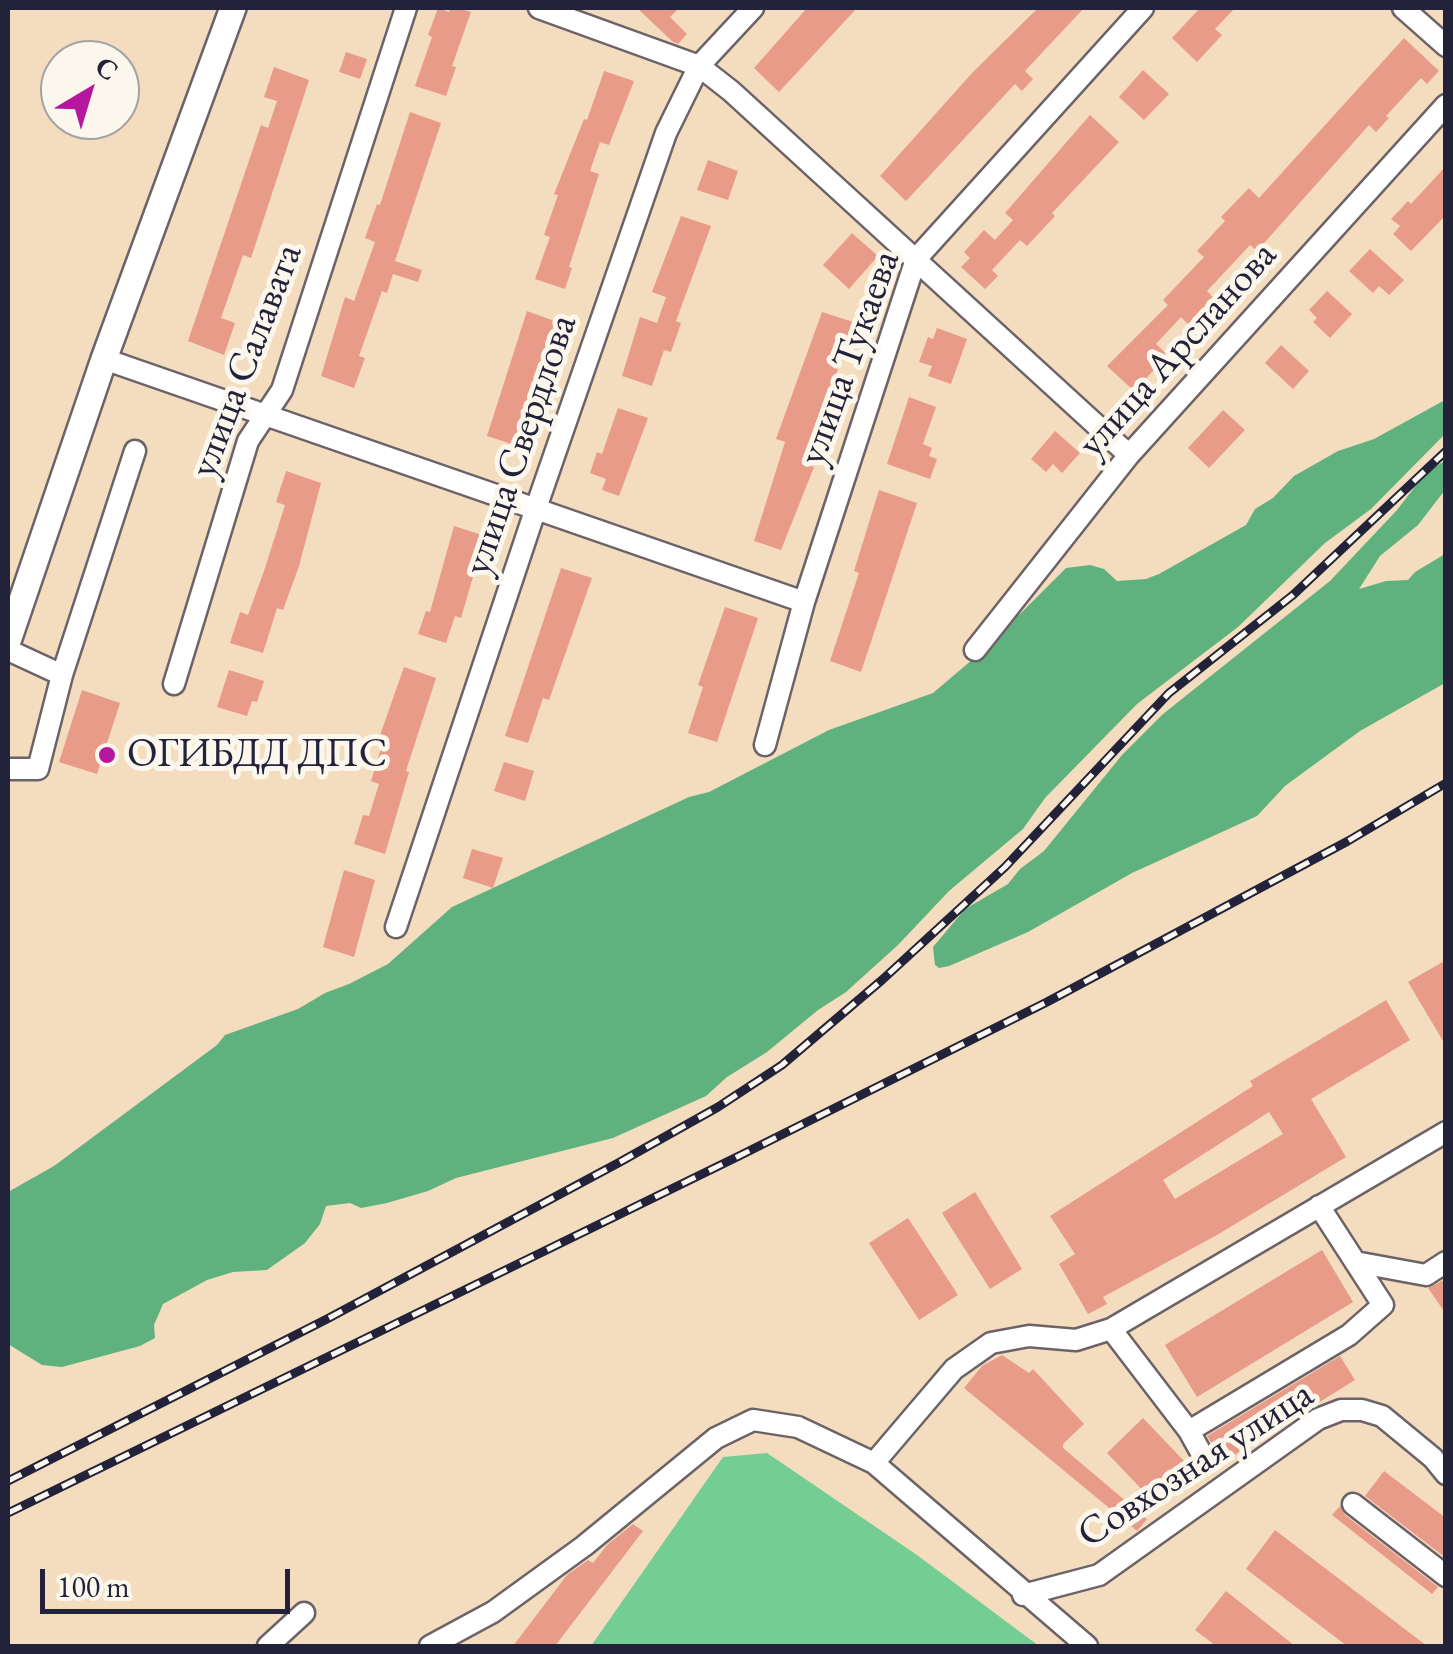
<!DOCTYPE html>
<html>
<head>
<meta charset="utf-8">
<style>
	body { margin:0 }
	#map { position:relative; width:1453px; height:1654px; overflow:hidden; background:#f4dcbe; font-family:"EB Garamond",serif }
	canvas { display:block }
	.frame { position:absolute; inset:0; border:10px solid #22223b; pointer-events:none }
	.north { position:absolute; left:40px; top:40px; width:100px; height:100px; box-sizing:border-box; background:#fbf7ec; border:2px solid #a4a2a5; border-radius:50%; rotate:38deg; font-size:28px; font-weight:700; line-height:40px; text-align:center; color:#22223b }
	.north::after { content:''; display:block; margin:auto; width:35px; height:45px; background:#b5179e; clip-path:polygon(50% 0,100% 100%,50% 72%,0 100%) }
	.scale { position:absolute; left:40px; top:1569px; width:250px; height:45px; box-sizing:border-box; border:5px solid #22223b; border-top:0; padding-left:12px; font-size:30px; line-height:35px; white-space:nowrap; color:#22223b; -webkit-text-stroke:8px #fbf7ec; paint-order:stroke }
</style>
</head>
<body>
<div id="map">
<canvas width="1453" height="1654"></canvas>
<div class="frame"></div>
<div class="north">С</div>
<div class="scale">100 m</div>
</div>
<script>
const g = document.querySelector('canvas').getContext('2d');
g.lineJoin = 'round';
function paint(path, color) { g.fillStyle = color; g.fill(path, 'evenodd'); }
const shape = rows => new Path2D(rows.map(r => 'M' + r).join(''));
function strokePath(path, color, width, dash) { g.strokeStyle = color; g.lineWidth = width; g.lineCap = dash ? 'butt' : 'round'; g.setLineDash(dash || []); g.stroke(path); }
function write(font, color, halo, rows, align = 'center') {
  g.font = font + ' "EB Garamond",serif'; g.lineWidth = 10; g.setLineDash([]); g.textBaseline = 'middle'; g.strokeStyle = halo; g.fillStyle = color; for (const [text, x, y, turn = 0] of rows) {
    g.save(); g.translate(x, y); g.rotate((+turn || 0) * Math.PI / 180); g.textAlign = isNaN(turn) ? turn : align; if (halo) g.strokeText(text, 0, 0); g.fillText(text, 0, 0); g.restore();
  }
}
paint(shape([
	[767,1453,917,1555,1039,1646,591,1646,723,1457]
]), '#74ce94');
paint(shape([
	[1445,400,1445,434,1371,509,1325,543,1238,627,1137,704,1045,798,1023,829,949,891,898,945,846,992,818,1010,767,1052,727,1077,706,1096,613,1138,456,1178,428,1191,387,1203,361,1208,350,1203,326,1206,320,1224,305,1243,267,1270,233,1272,207,1280,163,1304,154,1325,155,1338,140,1346,62,1367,42,1365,8,1344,8,1192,54,1166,217,1045,225,1035,298,1009,325,993,349,984,388,964,452,907,689,797,709,792,829,730,933,693,986,648,1005,624,1020,614,1066,568,1090,565,1104,569,1117,581,1146,579,1159,574,1246,525,1255,509,1273,498,1294,476,1338,451,1374,439],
	[1445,461,1445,490,1418,525,1380,556,1359,589,1386,581,1408,580,1415,572,1445,554,1445,683,1360,731,1285,786,1257,816,1132,873,1028,932,949,966,939,968,935,965,933,947,965,909,1008,884,1020,869,1044,851,1122,755,1163,714,1330,581,1397,510,1427,471]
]), '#5fb17e');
paint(shape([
	[438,8,449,12,451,8,458,8,471,12,452,66,456,67,446,96,415,86,432,37,428,35],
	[637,8,679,8,670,17,687,34,678,44,673,42],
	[807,8,857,8,779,92,754,68],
	[1038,8,1084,8,1025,71,1033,79,1022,91,1015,84,906,201,880,176,972,73],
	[1200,8,1235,8,1215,29,1222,35,1197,62,1172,38],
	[1404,38,1439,71,1427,84,1421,78,1386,116,1389,118,1376,132,1369,125,1257,251,1250,245,1207,291,1213,297,1188,324,1181,317,1156,344,1172,359,1158,373,1154,370,1134,391,1107,366,1168,305,1163,300,1204,257,1197,251,1225,221,1221,217,1249,188,1259,198],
	[346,52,367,59,360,79,339,72],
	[274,67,309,80,251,258,243,255,221,318,235,323,224,355,188,341,261,125,268,128,277,101,264,97],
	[1143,70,1169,94,1144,120,1119,97],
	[604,71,634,81,609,145,600,142,590,171,599,174,569,267,572,268,565,289,535,279,550,237,544,235,558,195,554,194,584,119,587,120],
	[410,112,441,123,395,261,422,270,418,282,393,274,387,293,382,291,359,356,365,358,354,388,321,376,345,297,354,301,375,242,365,238,377,204,380,205],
	[1090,115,1119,142,1052,213,1055,216,1027,246,1020,240,992,270,998,276,985,289,961,267,970,258,964,252,984,230,995,240,1013,220,1005,213],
	[708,160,738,171,728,200,697,190],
	[1446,166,1446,215,1411,251,1393,234,1400,226,1391,219,1408,201,1411,204],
	[681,216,711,226,676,321,681,323,671,352,664,350,652,386,622,376,640,317,657,323,666,297,652,292],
	[852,233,878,256,849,289,823,265],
	[1370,249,1404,280,1389,295,1379,286,1373,293,1349,271],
	[1327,291,1352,314,1330,338,1313,322,1317,318,1309,310],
	[527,311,557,322,524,416,528,417,518,446,487,436],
	[822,312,853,322,807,465,814,467,781,550,754,541,785,442,776,439],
	[937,328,967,339,951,384,928,376,932,366,919,362,928,337,933,339],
	[1281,345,1309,371,1293,389,1265,363],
	[909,397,936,407,923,444,932,448,929,456,937,459,930,479,887,464],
	[618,408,648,418,619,496,602,490,606,479,590,473,597,452,602,454],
	[1223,410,1245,430,1209,468,1188,448],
	[1055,431,1080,453,1062,473,1053,464,1046,472,1031,459],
	[286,471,321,483,299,566,283,610,277,608,263,653,230,643,240,612,248,615,264,571,285,505,276,502],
	[879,490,917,503,861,672,830,661,859,573,854,571],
	[454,526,485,536,461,618,455,616,446,643,418,634,426,611,430,612],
	[561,568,592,578,549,700,543,698,528,743,505,736],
	[725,607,758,618,717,742,688,733,703,687,698,685],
	[404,667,436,678,406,771,409,772,385,854,354,844,363,815,369,816,379,784,371,781,383,742,378,741],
	[229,670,264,681,257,702,252,701,247,716,217,707],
	[82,690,120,703,97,774,59,762],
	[504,762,534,771,525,801,494,791],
	[472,849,503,858,493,888,463,878],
	[344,870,375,880,354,957,323,947],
	[1446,960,1446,1046,1408,982],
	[1386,1000,1410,1040,1311,1099,1346,1157,1217,1235,1103,1297,1107,1304,1088,1314,1059,1264,1075,1254,1050,1216,1253,1086,1250,1081],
	[1269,1112,1283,1134,1175,1199,1163,1180],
	[975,1192,1022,1269,990,1289,942,1213],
	[908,1218,958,1295,919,1320,869,1243],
	[1322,1250,1353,1302,1197,1397,1165,1345],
	[1446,1279,1446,1314,1428,1288],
	[1002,1355,1029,1373,1033,1369,1084,1424,1063,1444,1063,1448,1147,1519,1137,1531,964,1388,982,1366],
	[1340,1356,1355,1380,1223,1462,1207,1436],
	[1143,1418,1186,1463,1150,1498,1107,1453],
	[1384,1471,1446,1518,1446,1558,1365,1496],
	[1340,1506,1345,1515,1438,1587,1432,1594,1332,1515],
	[633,1524,643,1531,555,1646,513,1646,567,1575,588,1560,593,1563,608,1544],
	[1275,1530,1427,1646,1347,1646,1246,1569],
	[1226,1591,1295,1646,1216,1646,1195,1630]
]), '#e99b89');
const minor = shape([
	[539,8,699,66,731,91,1129,455],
	[1403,8,1446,46],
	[104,359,804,602],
	[8,650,62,675,38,769,8,769],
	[975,650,1129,455,1446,105],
	[62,675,135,451],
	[174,684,248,441,282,390,406,8],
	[765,745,804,602,916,259,1143,8],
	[396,927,536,508,666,133,699,66,753,8],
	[1355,1262,1426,1275,1446,1262],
	[1111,1329,1189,1431,1204,1458],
	[1189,1431,1349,1335,1383,1305,1319,1206],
	[874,1463,954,1369,991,1343,1029,1336,1076,1340,1111,1329,1446,1132],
	[1353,1504,1446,1576],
	[1023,1595,1099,1575,1318,1419,1341,1410,1362,1410,1382,1416,1433,1458,1446,1474],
	[268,1646,304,1613],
	[430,1646,493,1612,584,1546,716,1438,753,1420,798,1427,874,1463,1087,1646]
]);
const major = shape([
	[8,641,104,359,233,8]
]);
strokePath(minor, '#6c6369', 25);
strokePath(major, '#6c6369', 30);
strokePath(minor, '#fff', 20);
strokePath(major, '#fff', 25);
const rail = shape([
	[8,1481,327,1319,620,1162,718,1107,782,1065,882,980,1005,867,1169,693,1293,595,1446,451],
	[8,1513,739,1156,1047,1002,1348,841,1446,783]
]);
strokePath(rail, '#22223b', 9);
strokePath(rail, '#fbf7ec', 5, [15]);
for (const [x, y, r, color] of [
	[107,755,10,"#b5179e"]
]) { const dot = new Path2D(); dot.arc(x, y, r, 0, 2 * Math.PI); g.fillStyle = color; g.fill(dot); strokePath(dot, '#fbf7ec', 4); }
write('40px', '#22223b', '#fbf7ec', [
	["улица Арсланова",1178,350,-48],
	["улица Тукаева",850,358,-70],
	["улица Салавата",247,361,-69],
	["улица Свердлова",521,445,-71],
	["Совхозная улица",1196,1465,-33]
]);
write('40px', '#22223b', '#fbf7ec', [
	["ОГИБДД ДПС",127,755]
], 'left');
</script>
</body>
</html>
